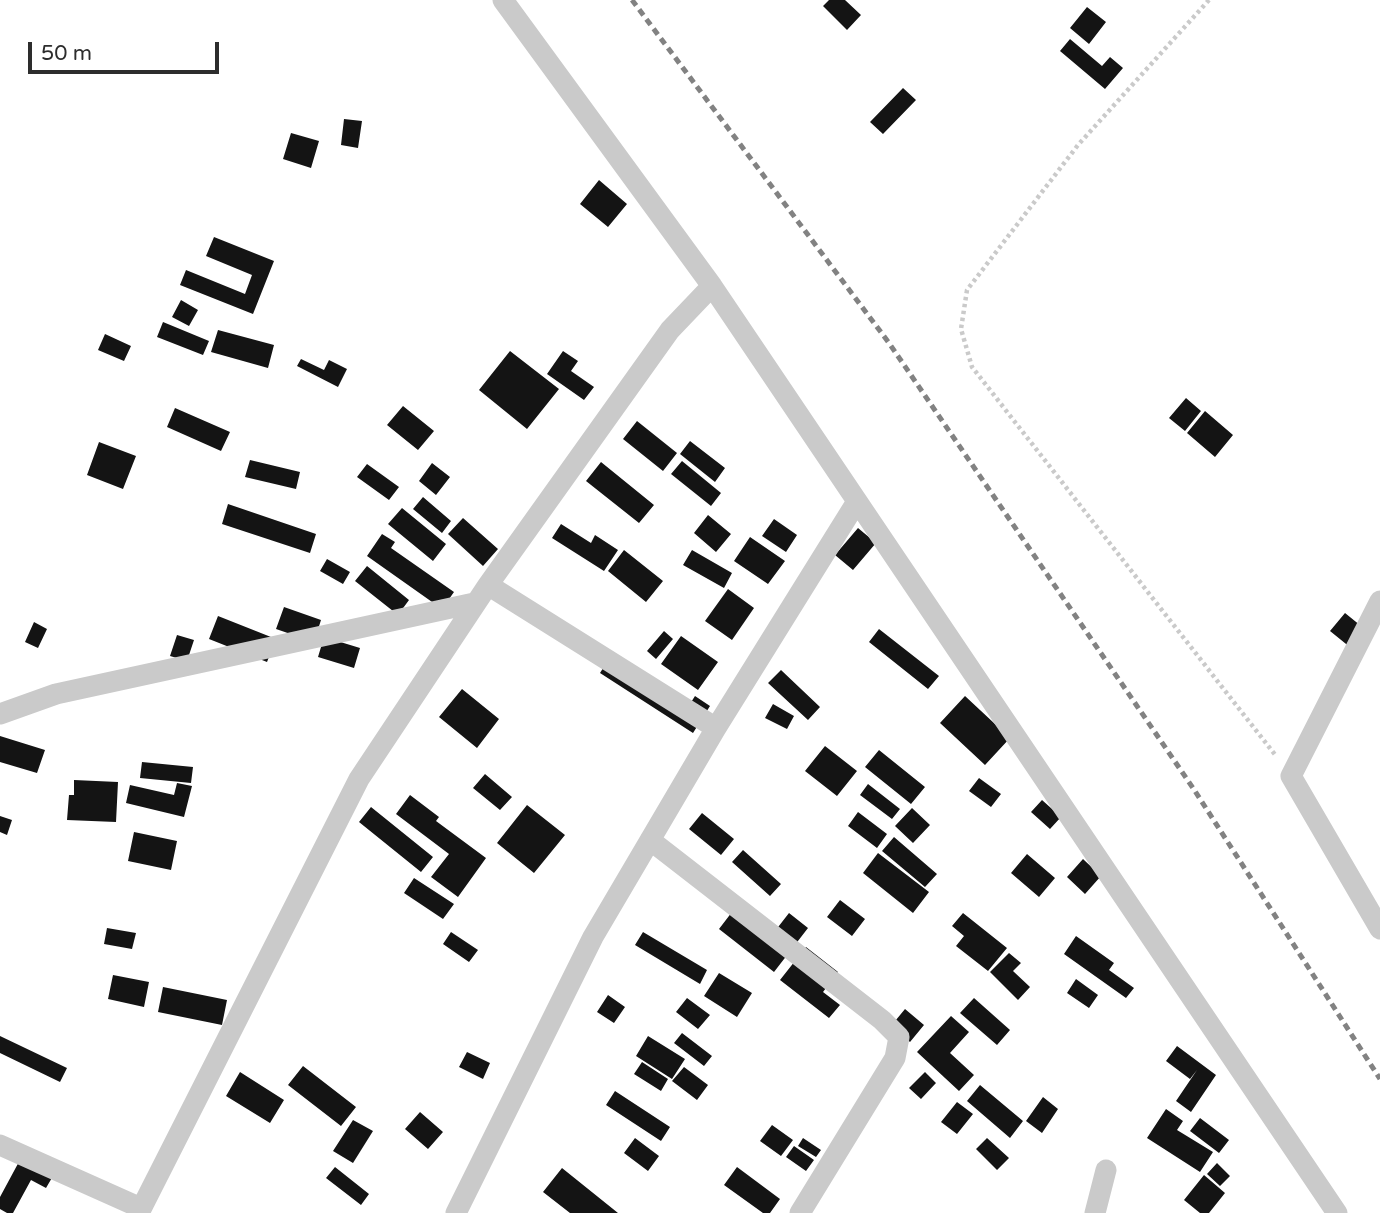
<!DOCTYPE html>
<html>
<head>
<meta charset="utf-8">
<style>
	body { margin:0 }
	#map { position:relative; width:1380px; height:1213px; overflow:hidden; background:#fff; font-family:"Varela Round",sans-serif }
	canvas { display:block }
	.scale { position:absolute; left:28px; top:42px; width:191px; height:32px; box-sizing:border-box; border:4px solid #2d2d2d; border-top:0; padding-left:9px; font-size:21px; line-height:24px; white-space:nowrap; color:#2d2d2d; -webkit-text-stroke:5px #fff; paint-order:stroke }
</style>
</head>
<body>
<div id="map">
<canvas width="1380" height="1213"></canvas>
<div class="scale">50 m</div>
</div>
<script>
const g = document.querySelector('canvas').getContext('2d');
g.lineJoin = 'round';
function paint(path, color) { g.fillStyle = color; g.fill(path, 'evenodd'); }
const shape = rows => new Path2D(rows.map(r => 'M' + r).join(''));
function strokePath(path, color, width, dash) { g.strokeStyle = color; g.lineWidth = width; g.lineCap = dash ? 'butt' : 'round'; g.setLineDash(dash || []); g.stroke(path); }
paint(shape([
	[829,0,845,0,861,15,847,30,823,6],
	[1087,7,1106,22,1089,44,1070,28],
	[1070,39,1102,66,1110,57,1123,68,1105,89,1060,51],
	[903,88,916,100,883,134,870,122],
	[344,119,362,121,358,148,341,145],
	[291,133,319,141,311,168,283,159],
	[599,180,627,204,608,227,580,204],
	[214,237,274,261,253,314,180,285,186,270,245,294,252,275,206,256],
	[181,300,198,310,189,326,172,317],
	[163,322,209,341,203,355,157,337],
	[218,330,274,345,268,368,211,352],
	[105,334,131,346,124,361,98,350],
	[510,351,559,389,527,429,479,390],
	[563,351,578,361,571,371,594,387,584,400,547,374],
	[301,359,324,370,329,360,347,369,338,387,297,366],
	[1186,398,1201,411,1185,431,1169,418],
	[403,406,434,431,418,450,387,425],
	[175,408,230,432,221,451,167,427],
	[1205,411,1233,435,1215,457,1187,433],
	[637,421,677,453,663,471,623,439],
	[690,441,725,468,715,482,680,454],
	[99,442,136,456,123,489,87,475],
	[250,460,300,472,296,489,245,477],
	[682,461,721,493,711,506,671,474],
	[601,462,654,505,639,523,586,481],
	[432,463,450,477,436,495,419,481],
	[367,464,399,487,389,500,357,477],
	[423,497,451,521,442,533,413,509],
	[228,504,316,534,310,553,222,524],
	[402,508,446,544,433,561,388,524],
	[708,515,731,534,716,552,694,533],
	[463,518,498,549,483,566,448,534],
	[774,519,797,535,786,552,762,536],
	[561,524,591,543,595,535,618,550,604,571,552,538],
	[858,528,876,543,853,570,835,555],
	[382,534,395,542,391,548,454,592,442,609,367,556],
	[750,537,785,561,768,584,734,561],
	[624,550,663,581,646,602,608,571],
	[692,550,732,573,724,588,683,565],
	[327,559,350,572,343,584,320,571],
	[367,566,409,600,398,615,355,581],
	[728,589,754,608,732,640,705,621],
	[284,607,321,620,314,642,276,629],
	[1345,613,1366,630,1351,648,1330,631],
	[218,616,276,639,267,662,209,639],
	[34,622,47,629,38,648,25,642],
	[879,629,939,676,928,689,869,642],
	[664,631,673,639,656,659,647,651],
	[177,635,194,640,187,661,170,656],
	[681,636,718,662,698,690,661,664],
	[324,637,360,648,354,668,318,657],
	[610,657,688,707,695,696,710,706,693,733,600,673],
	[781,670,820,707,808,720,768,683],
	[462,689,499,719,477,748,439,717],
	[965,696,1010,738,985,765,940,723],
	[773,704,794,716,787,729,765,718],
	[0,736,45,750,37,773,0,762],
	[825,746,857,771,837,796,805,771],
	[879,750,925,787,911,804,865,767],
	[142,762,193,767,191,783,140,778],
	[485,774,512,797,500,810,473,788],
	[979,778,1001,794,991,807,969,791],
	[74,780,118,782,116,822,67,820,69,795,74,795],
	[177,783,192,786,184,817,126,803,130,785,174,795],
	[868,784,900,809,892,819,860,795],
	[410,795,439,817,436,821,486,858,458,897,431,877,449,854,396,814],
	[1042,800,1061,817,1050,829,1031,812],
	[527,805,565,835,534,873,497,843],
	[371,807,433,857,421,872,359,822],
	[912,808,930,825,913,843,895,826],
	[858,812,887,834,877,848,848,826],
	[702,813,734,839,721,855,689,829],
	[0,816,12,820,7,835,0,832],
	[134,832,177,841,171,870,128,861],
	[894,837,937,874,925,887,882,851],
	[743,850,781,884,770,896,732,862],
	[878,853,929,892,913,913,863,873],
	[1027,854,1055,878,1039,897,1011,873],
	[1083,859,1101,876,1085,894,1067,877],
	[414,878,454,904,443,919,404,893],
	[840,900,865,919,852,936,827,917],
	[732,912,768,940,789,913,808,928,774,972,719,929],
	[963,913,1007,948,988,971,956,946,964,936,952,926],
	[107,928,136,933,132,949,104,944],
	[451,932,478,950,469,962,443,944],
	[643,932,707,970,700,984,635,945],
	[1076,936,1114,963,1109,970,1134,988,1126,998,1064,954],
	[806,947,838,972,823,992,840,1005,829,1018,780,980],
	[1009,953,1021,963,1013,971,1030,987,1018,1000,990,972],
	[719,973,752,993,737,1017,704,996],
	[113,975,149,982,144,1007,108,999],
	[1076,979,1098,995,1089,1008,1067,993],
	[163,987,227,1000,222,1025,158,1012],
	[608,995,625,1007,614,1023,597,1012],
	[687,998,710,1015,698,1029,676,1012],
	[974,998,1010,1030,997,1045,960,1013],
	[905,1009,924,1025,910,1042,891,1026],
	[951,1016,969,1032,950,1053,974,1075,959,1091,917,1052],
	[682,1033,712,1056,704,1066,674,1043],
	[0,1036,67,1068,60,1082,0,1053],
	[648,1036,685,1059,672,1079,636,1056],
	[1177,1046,1216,1075,1191,1112,1176,1101,1197,1070,1190,1079,1166,1061],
	[467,1052,490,1063,483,1079,459,1067],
	[642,1062,668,1079,661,1091,634,1074],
	[303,1066,356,1107,341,1126,288,1085],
	[684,1067,708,1085,697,1100,672,1081],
	[240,1072,284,1100,270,1123,226,1096],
	[925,1072,936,1083,921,1099,909,1088],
	[980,1085,1023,1121,1010,1138,967,1101],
	[615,1091,670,1127,661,1141,606,1105],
	[1043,1097,1058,1109,1042,1133,1026,1121],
	[957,1102,973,1114,957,1134,941,1122],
	[1166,1109,1183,1121,1177,1130,1213,1152,1200,1172,1147,1138],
	[420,1112,443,1132,428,1149,405,1129],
	[1200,1118,1229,1140,1219,1153,1190,1131],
	[353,1120,373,1131,353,1163,333,1151],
	[772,1125,793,1140,781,1156,760,1141],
	[635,1138,659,1156,648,1171,624,1153],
	[803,1138,821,1150,816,1157,798,1146],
	[987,1138,1009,1158,997,1170,976,1149],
	[794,1146,814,1160,806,1171,786,1157],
	[21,1158,53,1176,46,1188,31,1180,13,1213,7,1213,0,1209,0,1197],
	[1217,1163,1230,1176,1220,1186,1207,1174],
	[335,1167,369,1194,361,1205,326,1178],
	[737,1167,780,1199,770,1213,763,1213,724,1185],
	[562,1168,618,1213,570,1213,543,1192],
	[1204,1175,1225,1193,1209,1213,1200,1213,1184,1200]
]), '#141414');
strokePath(shape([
	[1209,0,1078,145,967,290,961,329,972,367,1276,756]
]), '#cacaca', 4.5, [3.5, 3.5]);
strokePath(shape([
	[503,0,712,286,1337,1213],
	[488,585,670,330,712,286],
	[1380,601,1291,776,1380,929],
	[0,714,56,694,474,603],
	[650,840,882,1020,899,1037,895,1058,800,1213],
	[0,1145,141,1208],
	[139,1213,359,779,488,585,716,728],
	[456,1213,593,937,716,728,856,503],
	[1095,1213,1106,1170]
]), '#cacaca', 21);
strokePath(shape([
	[632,0,889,343,1193,788,1380,1079]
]), '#828282', 5, [7, 5]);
</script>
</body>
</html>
